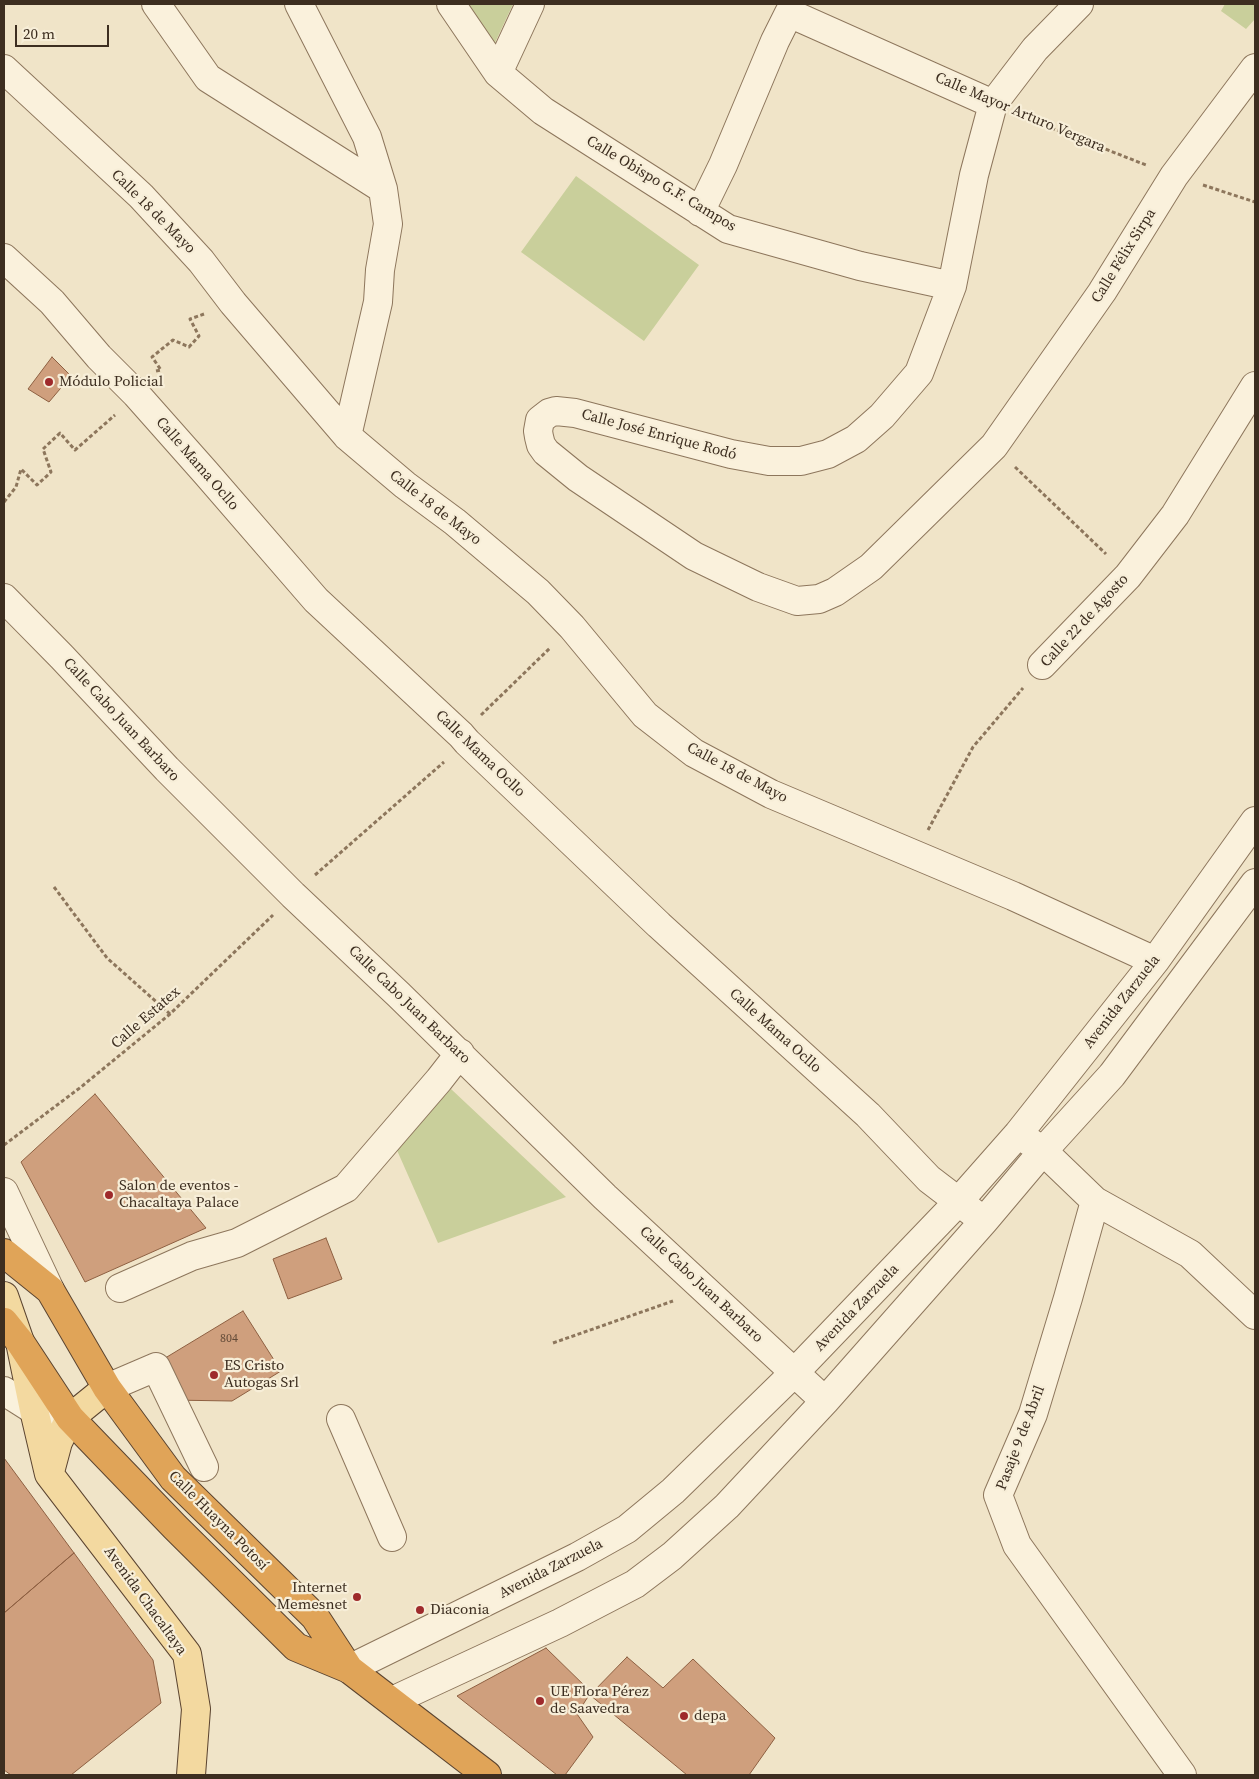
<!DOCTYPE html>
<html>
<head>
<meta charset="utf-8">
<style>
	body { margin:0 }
	#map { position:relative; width:1259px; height:1779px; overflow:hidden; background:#f0e4c8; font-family:"Source Serif 4",serif }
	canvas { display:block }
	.frame { position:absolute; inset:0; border:5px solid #3d2e20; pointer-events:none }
	.scale { position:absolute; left:15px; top:25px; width:94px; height:22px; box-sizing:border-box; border:2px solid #3d2e20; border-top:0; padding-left:6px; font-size:15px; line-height:18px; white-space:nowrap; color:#3d2e20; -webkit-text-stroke:4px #f7eed8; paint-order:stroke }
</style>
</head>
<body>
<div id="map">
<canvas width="1259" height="1779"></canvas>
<div class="frame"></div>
<div class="scale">20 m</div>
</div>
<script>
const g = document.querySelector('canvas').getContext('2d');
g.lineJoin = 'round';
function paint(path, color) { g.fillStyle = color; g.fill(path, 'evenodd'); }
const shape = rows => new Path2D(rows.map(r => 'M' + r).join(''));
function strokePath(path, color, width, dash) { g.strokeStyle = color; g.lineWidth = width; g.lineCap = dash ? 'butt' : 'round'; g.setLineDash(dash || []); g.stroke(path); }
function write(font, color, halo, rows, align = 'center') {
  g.font = font + ' "Source Serif 4",serif'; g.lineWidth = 4.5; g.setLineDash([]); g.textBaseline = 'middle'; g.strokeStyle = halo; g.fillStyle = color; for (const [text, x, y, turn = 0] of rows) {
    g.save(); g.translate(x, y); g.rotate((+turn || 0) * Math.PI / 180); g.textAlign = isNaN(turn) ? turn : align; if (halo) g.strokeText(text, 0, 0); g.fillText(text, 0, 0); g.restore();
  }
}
paint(shape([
	[465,4,513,4,493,47],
	[1225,4,1255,4,1255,19,1246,29,1221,11],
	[576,176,699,265,644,341,521,252],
	[451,1089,566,1197,438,1243,396,1148]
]), '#c9cf9b');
const building = shape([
	[52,357,71,376,49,402,28,389,52,357],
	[95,1094,206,1228,85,1282,21,1162,95,1094],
	[326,1238,342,1279,288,1299,273,1259,326,1238],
	[243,1311,281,1371,232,1401,170,1400,152,1366,243,1311],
	[4,1458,74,1553,4,1613,4,1458],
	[74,1553,153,1660,161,1703,71,1775,11,1775,4,1770,4,1613,74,1553],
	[546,1648,591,1692,577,1714,593,1737,565,1775,557,1775,457,1696,546,1648],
	[627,1657,663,1688,693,1659,775,1738,749,1775,687,1775,590,1695,627,1657]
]);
paint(building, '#cf9f7d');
strokePath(building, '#8d5f41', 1);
const minor = shape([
	[156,4,208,78,383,189],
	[299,4,367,137,383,189,388,224,380,270,378,302,347,436],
	[451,4,498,73,543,111,728,229,860,266,952,286],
	[1079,4,1035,49,993,104,974,175,952,286,919,373,882,416,856,439,828,454,801,461,769,461,731,454,575,413,556,411,549,413,540,420,538,431,539,437,541,445,546,452,578,478,694,556,758,587,797,601,819,599,835,592,871,567,994,446,1102,292,1174,176,1255,68],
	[4,69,141,196,201,261,233,303,347,436,405,485,455,522,538,592,572,627,645,715,694,753,771,794,1013,896,1155,961],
	[498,73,530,4],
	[700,212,723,165,775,41,789,13,993,104],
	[4,258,52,302,99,357,136,394,206,473,316,600,461,735,467,742,659,925,868,1115,929,1179,984,1221],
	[4,598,62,657,167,769,293,895,399,995,605,1197,825,1401],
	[1042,665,1128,576,1175,515,1255,386],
	[1027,1140,1043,1151,1095,1201,1190,1254,1255,1315],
	[4,1192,50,1290],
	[1095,1201,1068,1298,1033,1414,998,1495,1017,1545,1182,1775],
	[120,1288,192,1256,237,1243,346,1188,439,1080,460,1053],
	[107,1388,156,1367,204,1467],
	[4,1391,34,1410,70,1418],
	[341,1419,392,1537],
	[349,1669,577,1557,627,1529,673,1491,794,1373,958,1202,1018,1134,1155,961,1255,821],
	[392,1701,560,1623,635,1584,672,1556,727,1506,825,1401,984,1221,1043,1151,1112,1075,1255,883]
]);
const major = shape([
	[4,1296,20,1342,34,1410,49,1474,187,1654,196,1709,191,1775],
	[50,1472,58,1442,70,1418,107,1388]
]);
const highway = shape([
	[4,1253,50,1290,107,1388,173,1478,315,1617,349,1669],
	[4,1322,20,1342,70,1418,175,1527,296,1647,349,1669,487,1775]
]);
strokePath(minor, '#8d765c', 30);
strokePath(major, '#5b4430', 30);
strokePath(highway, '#5b4430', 30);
strokePath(shape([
	[1021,116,1146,165],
	[1203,185,1255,202],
	[156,371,161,370,152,357,173,340,189,347,199,336,190,319,204,314],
	[1015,467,1106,554],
	[4,502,16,487,21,469,37,485,51,472,43,449,60,433,75,450,115,415],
	[481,715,550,648],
	[928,830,973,747,1023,688],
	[315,875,444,762],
	[54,887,107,958,170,1014],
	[4,1145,81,1087,170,1014,273,915],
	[553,1343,673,1301]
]), '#8d765c', 3, [4, 2.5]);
strokePath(minor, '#faf1dc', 28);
strokePath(major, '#f3d9a0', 28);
strokePath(highway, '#e0a458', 28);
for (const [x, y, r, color] of [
	[49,382,5,"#9e2a2b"],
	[109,1195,5,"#9e2a2b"],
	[214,1375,5,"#9e2a2b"],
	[357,1597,5,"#9e2a2b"],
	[420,1610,5,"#9e2a2b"],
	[540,1701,5,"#9e2a2b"],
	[684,1716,5,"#9e2a2b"]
]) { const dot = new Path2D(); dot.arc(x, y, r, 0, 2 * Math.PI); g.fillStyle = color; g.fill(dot); strokePath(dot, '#f7eed8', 2); }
write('12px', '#624a37', null, [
	["804",229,1339]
]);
write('15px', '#3d2e20', '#f7eed8', [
	["Calle Mayor Arturo Vergara",1020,113,23],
	["Calle Obispo G.F. Campos",661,184,31],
	["Calle 18 de Mayo",153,212,45],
	["Calle Félix Sirpa",1124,256,-58],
	["Calle José Enrique Rodó",659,435,15],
	["Calle Mama Ocllo",197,464,49],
	["Calle 18 de Mayo",435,508,38],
	["Calle 22 de Agosto",1085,621,-47],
	["Calle Cabo Juan Barbaro",121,720,47],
	["Calle Mama Ocllo",480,754,44],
	["Calle 18 de Mayo",737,773,28],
	["Avenida Zarzuela",1122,1002,-52],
	["Calle Cabo Juan Barbaro",409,1005,44],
	["Calle Estatex",146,1018,-41],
	["Calle Mama Ocllo",775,1031,42],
	["Calle Cabo Juan Barbaro",701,1285,43],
	["Avenida Zarzuela",857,1308,-46],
	["Pasaje 9 de Abril",1021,1438,-69],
	["Calle Huayna Potosí",218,1521,45],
	["Avenida Zarzuela",551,1569,-27],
	["Avenida Chacaltaya",145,1601,54]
]);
write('15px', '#3d2e20', '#f7eed8', [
	["Módulo Policial",59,382],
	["Salon de eventos -",119,1186],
	["Chacaltaya Palace",119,1203],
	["ES Cristo",224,1366],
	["Autogas Srl",224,1383],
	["Internet",347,1588,"right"],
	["Memesnet",347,1605,"right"],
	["Diaconia",430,1610],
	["UE Flora Pérez",550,1692],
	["de Saavedra",550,1709],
	["depa",694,1716]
], 'left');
</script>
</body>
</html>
